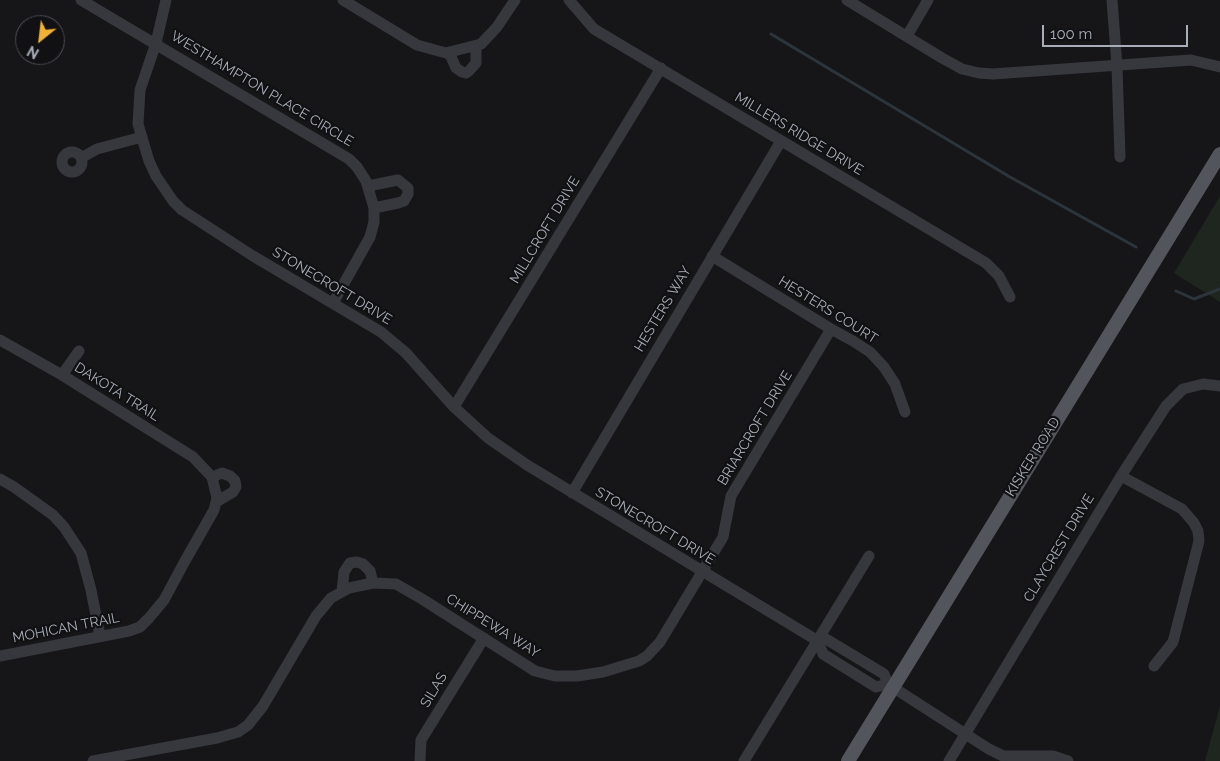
<!DOCTYPE html>
<html>
<head>
<meta charset="utf-8">
<style>
	body { margin:0 }
	#map { position:relative; width:1220px; height:761px; overflow:hidden; background:#161618; font-family:Raleway,sans-serif }
	canvas { display:block }
	.north { position:absolute; left:15px; top:15px; width:50px; height:50px; box-sizing:border-box; background:#111113; border:1px solid #4d4f55; border-radius:50%; rotate:209deg; font-size:14px; font-weight:700; line-height:20px; text-align:center; color:#a8adb8 }
	.north::after { content:''; display:block; margin:auto; width:18px; height:22px; background:#f2b134; clip-path:polygon(50% 0,100% 100%,50% 72%,0 100%) }
	.scale { position:absolute; left:1042px; top:25px; width:146px; height:22px; box-sizing:border-box; border:2px solid #a8adb8; border-top:0; padding-left:6px; font-size:15px; line-height:18px; white-space:nowrap; color:#a8adb8; -webkit-text-stroke:4px #111113; paint-order:stroke }
</style>
</head>
<body>
<div id="map">
<canvas width="1220" height="761"></canvas>
<div class="north">N</div>
<div class="scale">100 m</div>
</div>
<script>
const g = document.querySelector('canvas').getContext('2d');
g.lineJoin = 'round';
function paint(path, color) { g.fillStyle = color; g.fill(path, 'evenodd'); }
const shape = rows => new Path2D(rows.map(r => 'M' + r).join(''));
function strokePath(path, color, width, dash) { g.strokeStyle = color; g.lineWidth = width; g.lineCap = dash ? 'butt' : 'round'; g.setLineDash(dash || []); g.stroke(path); }
function write(font, color, halo, rows, align = 'center') {
  g.font = font + ' Raleway,sans-serif'; g.lineWidth = 4.5; g.setLineDash([]); g.textBaseline = 'middle'; g.strokeStyle = halo; g.fillStyle = color; for (const [text, x, y, turn = 0] of rows) {
    g.save(); g.translate(x, y); g.rotate((+turn || 0) * Math.PI / 180); g.textAlign = isNaN(turn) ? turn : align; if (halo) g.strokeText(text, 0, 0); g.fillText(text, 0, 0); g.restore();
  }
}
paint(shape([
	[1220,196,1220,302,1174,273],
	[1220,706,1220,761,1205,761]
]), '#1e261f');
strokePath(shape([
	[771,34,1010,177,1136,247],
	[1176,291,1194,299,1220,289]
]), '#2c353c', 3);
strokePath(shape([
	[81,0,349,159,357,167,366,181,374,208,374,222,370,237,333,303],
	[166,0,156,43,140,90,138,124,149,161,156,176,173,201,182,210,253,256,381,332,406,353,454,407,488,438,527,465,818,641,826,639,884,674,888,684,989,749,1003,756,1053,756,1068,761],
	[343,0,417,45,446,53,481,44,497,27,515,0],
	[569,0,594,29,986,263,999,276,1010,297],
	[847,0,942,58,962,69,979,73,993,74,1191,60,1220,67],
	[1112,0,1117,66,1120,157],
	[907,36,928,0],
	[449,52,456,68,462,72,466,73,469,71,476,63,476,46],
	'62 162a10 10 0 1 1 20 0a10 10 0 1 1-20 0Z',
	[81,158,97,149,142,137],
	[368,186,398,180,408,188,408,194,404,201,398,203,374,208],
	[712,256,831,329,853,341,870,352,884,367,895,384,905,412],
	[0,340,62,375,193,457,212,477,217,498,214,510,185,561,164,600,149,618,140,627,129,631,0,656],
	[62,375,79,351],
	[454,407,661,68],
	[1121,476,1182,509,1194,523,1198,531,1199,541,1173,642,1154,666],
	[212,477,222,473,230,476,235,481,236,487,233,492,216,502],
	[0,479,14,487,53,515,64,527,81,553,91,590,100,636],
	[572,493,781,141],
	[342,592,344,572,350,563,357,562,363,564,370,571,373,583],
	[818,641,823,654,876,687,888,684],
	[93,761,217,738,238,732,248,725,263,706,316,616,331,598,349,588,373,583,396,584,422,599,535,671,555,676,577,676,603,672,639,661,647,656,660,642,723,537,731,496,831,329],
	[420,761,421,740,484,638],
	[744,761,869,556],
	[949,761,1121,476,1166,406,1183,389,1203,384,1220,386]
]), '#37383d', 11);
strokePath(shape([
	[848,761,1220,154]
]), '#53555c', 14);
write('14px', '#a8adb8', '#111113', [
	["WESTHAMPTON PLACE CIRCLE",262,89,31],
	["MILLERS RIDGE DRIVE",799,134,31],
	["MILLCROFT DRIVE",545,230,-59],
	["STONECROFT DRIVE",332,286,31],
	["HESTERS WAY",663,309,-59],
	["HESTERS COURT",828,310,32],
	["DAKOTA TRAIL",117,392,32],
	["BRIARCROFT DRIVE",755,428,-59],
	["KISKER ROAD",1033,457,-58],
	["STONECROFT DRIVE",655,526,31],
	["CLAYCREST DRIVE",1059,548,-59],
	["CHIPPEWA WAY",493,626,32],
	["MOHICAN TRAIL",66,628,-11],
	["SILAS",434,690,-59]
]);
</script>
</body>
</html>
